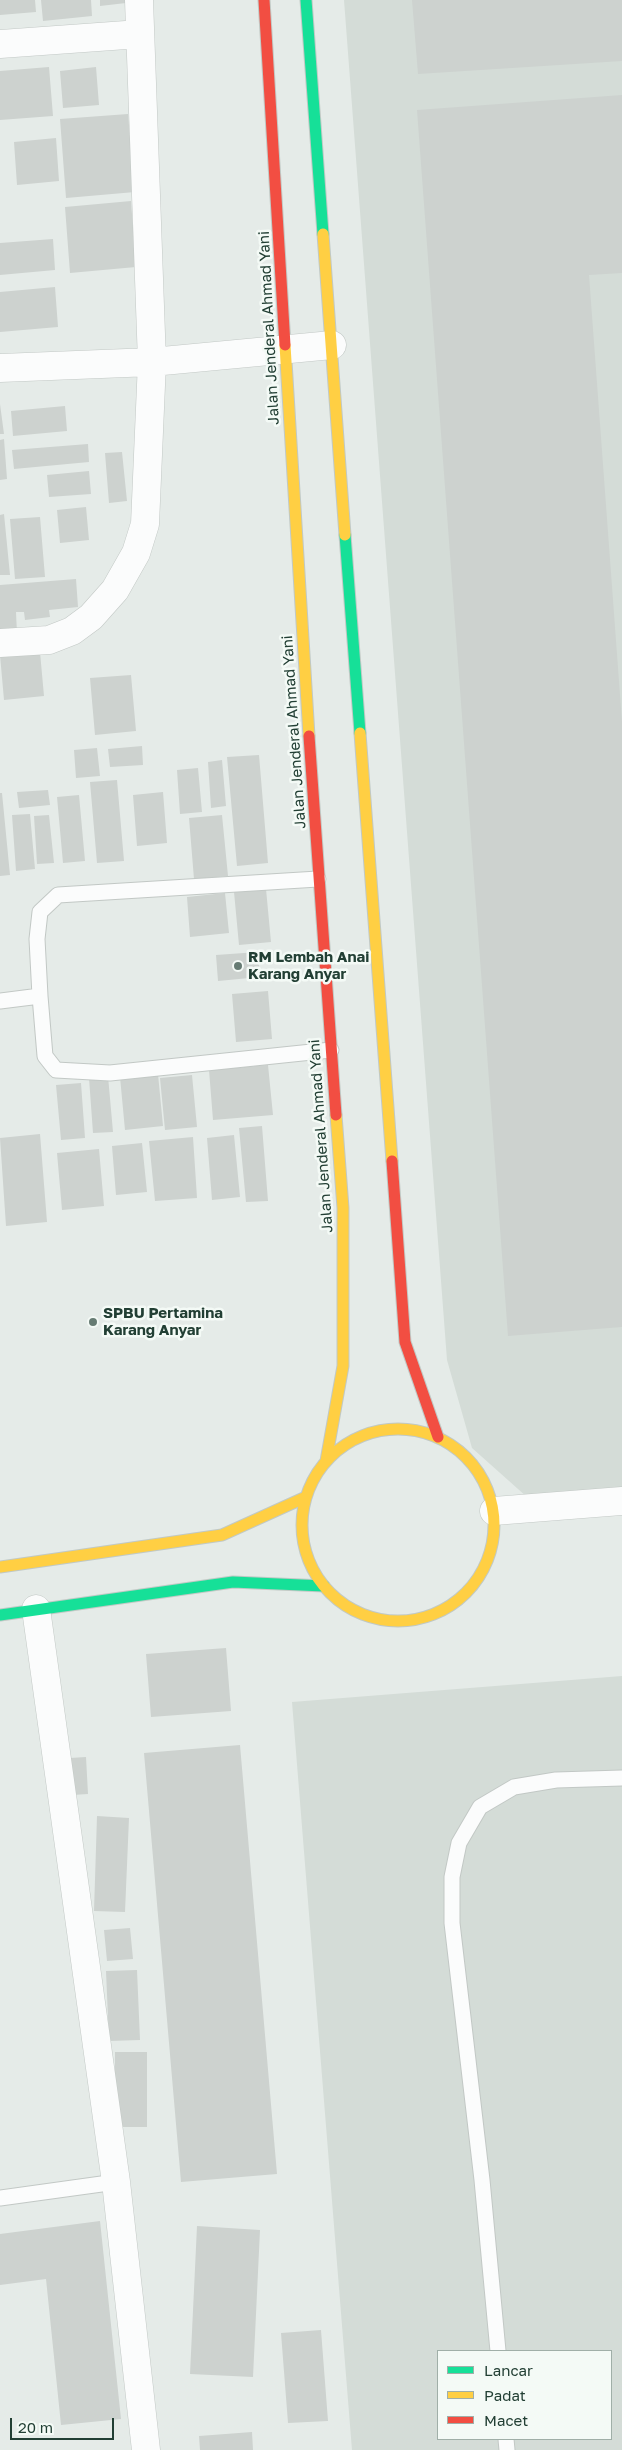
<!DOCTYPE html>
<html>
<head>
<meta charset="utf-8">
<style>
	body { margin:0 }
	#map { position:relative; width:622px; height:2450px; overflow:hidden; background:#e5ebe8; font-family:"Golos Text",sans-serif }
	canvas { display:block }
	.legend { position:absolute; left:437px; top:2350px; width:175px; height:90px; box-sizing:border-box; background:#f4faf6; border:1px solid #a0afa8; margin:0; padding:6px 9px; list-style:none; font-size:15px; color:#223f34 }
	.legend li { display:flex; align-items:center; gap:10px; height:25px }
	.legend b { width:25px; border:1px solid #a0afa8 }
	.scale { position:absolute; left:10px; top:2418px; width:104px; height:22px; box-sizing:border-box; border:2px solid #223f34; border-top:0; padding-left:6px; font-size:15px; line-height:18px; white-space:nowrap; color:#223f34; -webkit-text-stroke:4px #f4faf6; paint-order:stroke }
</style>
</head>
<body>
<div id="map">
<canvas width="622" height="2450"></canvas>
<ul class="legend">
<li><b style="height:6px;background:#16e098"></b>Lancar</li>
<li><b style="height:6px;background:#ffcf43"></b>Padat</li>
<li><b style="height:6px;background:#f24e42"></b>Macet</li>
</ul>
<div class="scale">20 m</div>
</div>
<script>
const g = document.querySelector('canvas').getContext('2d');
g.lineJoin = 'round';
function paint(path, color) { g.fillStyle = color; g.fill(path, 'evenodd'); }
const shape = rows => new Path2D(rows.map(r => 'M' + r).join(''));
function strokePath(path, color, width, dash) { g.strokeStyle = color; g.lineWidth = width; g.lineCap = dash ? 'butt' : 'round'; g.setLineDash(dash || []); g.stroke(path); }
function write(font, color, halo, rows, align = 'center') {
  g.font = font + ' "Golos Text",sans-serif'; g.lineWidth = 5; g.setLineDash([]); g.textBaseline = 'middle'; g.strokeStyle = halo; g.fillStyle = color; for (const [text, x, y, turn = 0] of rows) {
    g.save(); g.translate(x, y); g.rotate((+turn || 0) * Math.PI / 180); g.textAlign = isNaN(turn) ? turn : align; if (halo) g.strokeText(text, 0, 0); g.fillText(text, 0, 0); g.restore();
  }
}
paint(shape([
	[344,0,622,0,622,1487,527,1497,472,1448,447,1360],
	[622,1676,622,2450,352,2450,292,1702],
	[438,2351,611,2351,611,2439,438,2439]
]), '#d4dcd7');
paint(shape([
	[0,0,35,0,36,12,0,15],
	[41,0,91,0,92,16,43,21],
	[100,0,126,0,126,3,100,6],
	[412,0,622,0,622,61,418,74],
	[49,67,53,116,0,120,0,71],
	[96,67,99,105,63,108,60,71],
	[622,95,622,273,589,275,622,722,622,1327,508,1336,417,110],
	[128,114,135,192,66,198,60,119],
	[56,138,59,181,17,185,14,142],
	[131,201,136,267,70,273,65,207],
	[53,239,55,270,0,275,0,243],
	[55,287,58,327,0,332,0,292],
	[0,404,4,434,0,434],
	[65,406,67,431,13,436,11,411],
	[4,439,7,479,0,480,0,440],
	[88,444,89,462,14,469,12,450],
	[122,452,127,501,109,503,105,453],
	[89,471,91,494,49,497,47,475],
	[86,507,89,540,60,543,57,510],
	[4,514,10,575,0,575,0,515],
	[40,517,45,577,15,579,10,519],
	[76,579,78,607,49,610,50,617,25,620,24,612,16,612,17,634,0,636,0,585],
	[40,652,44,696,4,700,0,655],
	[131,675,136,731,95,735,90,678],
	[142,746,143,765,110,767,108,749],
	[97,748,100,776,76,778,74,750],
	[259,755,268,863,237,866,227,757],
	[222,760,226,806,211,808,208,762],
	[198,768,202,812,180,814,177,770],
	[117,780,124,861,97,863,90,782],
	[48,790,50,805,19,808,17,792],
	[163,792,167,843,137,846,133,795],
	[0,793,2,793,10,875,0,876],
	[79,795,85,861,63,863,57,797],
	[30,814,35,869,16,871,12,815],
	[49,815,54,863,37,864,34,816],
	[222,815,228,876,194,879,189,818],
	[266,889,271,942,239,945,234,892],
	[225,893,229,933,190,937,187,897],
	[258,952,260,977,218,981,216,955],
	[268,991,272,1039,236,1042,232,994],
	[268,1065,273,1115,213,1120,209,1070],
	[158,1074,163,1126,125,1130,120,1077],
	[192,1075,197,1127,165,1130,160,1078],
	[108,1076,113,1132,93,1133,89,1078],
	[81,1083,85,1138,61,1140,56,1085],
	[262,1126,268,1201,246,1202,239,1128],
	[40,1134,47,1222,6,1226,0,1138],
	[234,1135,240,1197,212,1200,207,1138],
	[193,1137,197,1198,155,1201,149,1141],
	[142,1143,147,1192,116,1195,112,1146],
	[99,1149,104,1206,62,1210,57,1153],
	[226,1648,231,1711,151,1717,146,1654],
	[240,1745,277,2174,181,2182,144,1753],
	[86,1757,88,1794,72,1795,70,1758],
	[97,1816,129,1818,125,1912,94,1911],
	[130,1928,133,1959,107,1961,104,1930],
	[137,1970,140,2040,109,2041,106,1971],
	[115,2052,147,2052,147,2127,115,2127],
	[100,2221,121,2419,61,2425,46,2279,0,2285,0,2234],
	[197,2226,260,2230,253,2377,190,2374],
	[321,2330,328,2421,288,2423,281,2333],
	[252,2432,253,2450,200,2450,199,2436]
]), '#cdd2cf');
const lane = shape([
	[40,996,45,1056,56,1070,110,1073,331,1050],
	[0,1001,40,996,37,939,40,912,58,895,318,879],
	[0,2198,116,2182],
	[498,2351,482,2180,452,1923,452,1877,459,1843,480,1807,514,1787,556,1780,622,1778],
	[506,2439,507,2450]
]);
const street = shape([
	[0,44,140,34],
	[0,368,152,362,332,345],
	[0,643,49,640,72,631,91,617,115,590,136,553,145,524,152,362,139,0],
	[494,1511,622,1501],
	[36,1609,116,2182,146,2450]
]);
const fast = shape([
	[306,0,323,234],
	[345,535,360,733],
	[0,1615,233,1582,324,1586]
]);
const slow = shape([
	[323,234,345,535],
	[285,345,309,736],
	[360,733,392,1161],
	'302 1525a96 96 0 1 1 192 0a96 96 0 1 1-192 0Z',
	[326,1461,343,1366,343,1208,336,1115],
	[0,1567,222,1535,306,1497]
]);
const jam = shape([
	[264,0,285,345],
	[309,736,336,1115],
	[392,1161,405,1342,438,1437]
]);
strokePath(lane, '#c2c8c5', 17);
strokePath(street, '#c2c8c5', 29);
strokePath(fast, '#c1c9c5', 13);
strokePath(slow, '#c1c9c5', 13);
strokePath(jam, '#c1c9c5', 13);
strokePath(lane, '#fbfcfc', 15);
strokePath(street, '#fbfcfc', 28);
strokePath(fast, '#16e098', 11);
strokePath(slow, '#ffcf43', 11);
strokePath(jam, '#f24e42', 11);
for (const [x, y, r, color] of [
	[238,966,5,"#667b73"],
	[93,1322,5,"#667b73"]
]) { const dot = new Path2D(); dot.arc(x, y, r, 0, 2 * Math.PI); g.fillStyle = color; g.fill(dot); strokePath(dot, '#f4faf6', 2); }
write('15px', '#223f34', '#f4faf6', [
	["Jalan Jenderal Ahmad Yani",269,328,-93],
	["Jalan Jenderal Ahmad Yani",294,732,-94],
	["Jalan Jenderal Ahmad Yani",321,1136,-94]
]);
write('bold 15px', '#223f34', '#f4faf6', [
	["RM Lembah Anai",248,957],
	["Karang Anyar",248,974],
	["SPBU Pertamina",103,1313],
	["Karang Anyar",103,1330]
], 'left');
</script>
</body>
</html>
